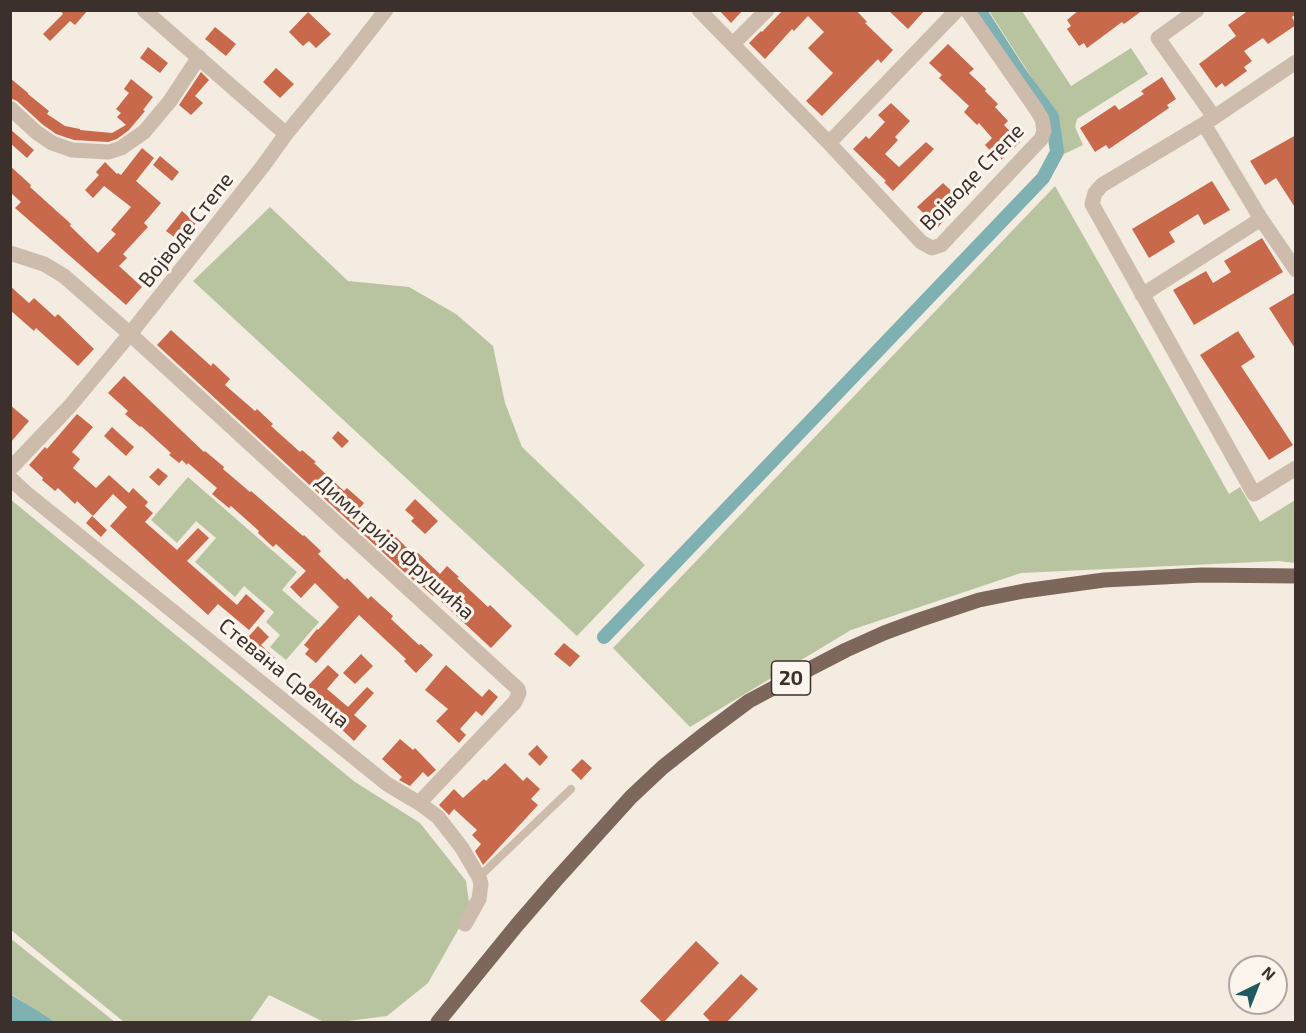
<!DOCTYPE html>
<html>
<head>
<meta charset="utf-8">
<style>
	body { margin:0 }
	#map { position:relative; width:1306px; height:1033px; overflow:hidden; background:#f4ebe1; font-family:"Exo 2",sans-serif }
	canvas { display:block }
	.frame { position:absolute; inset:0; border:12px solid #3b302b; pointer-events:none }
	.north { position:absolute; left:1228px; top:955px; width:60px; height:60px; box-sizing:border-box; background:#fbf5ee; border:2px solid #aea6a0; border-radius:50%; rotate:43deg; font-size:16px; font-weight:700; line-height:24px; text-align:center; color:#3b302b }
	.north::after { content:''; display:block; margin:auto; width:21px; height:27px; background:#1f5a5e; clip-path:polygon(50% 0,100% 100%,50% 72%,0 100%) }
</style>
</head>
<body>
<div id="map">
<canvas width="1306" height="1033"></canvas>
<div class="frame"></div>
<div class="north">N</div>
</div>
<script>
const g = document.querySelector('canvas').getContext('2d');
g.lineJoin = 'round';
function paint(path, color) { g.fillStyle = color; g.fill(path, 'evenodd'); }
const shape = rows => new Path2D(rows.map(r => 'M' + r).join(''));
function strokePath(path, color, width, dash) { g.strokeStyle = color; g.lineWidth = width; g.lineCap = dash ? 'butt' : 'round'; g.setLineDash(dash || []); g.stroke(path); }
function write(font, color, halo, rows, align = 'center') {
  g.font = font + ' "Exo 2",sans-serif'; g.lineWidth = 6; g.setLineDash([]); g.textBaseline = 'middle'; g.strokeStyle = halo; g.fillStyle = color; for (const [text, x, y, turn = 0] of rows) {
    g.save(); g.translate(x, y); g.rotate((+turn || 0) * Math.PI / 180); g.textAlign = isNaN(turn) ? turn : align; if (halo) g.strokeText(text, 0, 0); g.fillText(text, 0, 0); g.restore();
  }
}
paint(shape([
	[989,11,1022,11,1071,86,1131,48,1148,74,1077,119,1075,127,1083,145,1062,155,1059,120],
	[1055,186,1152,356,1229,494,1240,487,1260,522,1295,500,1295,563,1278,561,1021,573,851,630,690,727,613,648],
	[270,207,348,281,409,287,456,314,493,346,505,403,522,447,645,565,577,636,193,281],
	[188,477,297,572,282,590,319,622,286,660,270,647,280,635,266,622,274,612,244,586,235,597,195,562,216,538,196,521,177,543,151,520],
	[10,499,355,782,420,823,466,881,470,909,428,983,387,1016,340,1022,324,1022,269,995,250,1022,124,1022,11,930],
	[10,938,115,1022,55,1022,11,994]
]), '#b8c4a0');
paint(shape([
	[10,994,35,1009,55,1022,11,1022]
]), '#7fb0b2');
strokePath(shape([
	[604,637,1043,178,1057,152,1052,117,1021,75,979,10]
]), '#7fb0b2', 14);
paint(shape([
	[60,10,88,10,75,25,70,21,50,41,43,34,63,14],
	[719,10,743,10,731,23],
	[783,10,856,10,867,22,865,23,893,50,881,63,878,59,822,116,806,101,833,73,808,48,824,32,808,16,794,31,792,29,765,59,749,43,761,31,762,32],
	[888,10,925,10,908,29],
	[1079,10,1143,10,1124,24,1122,22,1087,48,1084,43,1079,46,1067,29,1071,26,1067,20],
	[1249,10,1296,10,1296,14,1292,17,1296,25,1268,44,1263,38,1244,51,1252,61,1244,67,1247,71,1225,87,1222,83,1216,88,1199,64,1236,36,1228,25],
	[308,12,331,34,316,48,309,41,303,46,289,32],
	[215,27,236,44,226,56,205,39],
	[948,44,974,69,969,73,986,89,985,91,998,104,995,107,1008,121,1004,125,1020,142,1000,161,985,145,992,138,979,123,977,125,964,112,969,106,939,78,942,75,929,63],
	[148,47,168,63,160,73,140,58],
	[276,68,294,84,280,98,263,82],
	[201,72,209,80,195,96,203,103,191,115,179,105],
	[1162,77,1176,99,1167,105,1169,108,1109,149,1106,145,1095,152,1080,128,1115,105,1119,110,1144,94,1141,91],
	[10,78,28,93,28,94,49,111,47,114,65,126,80,129,80,130,112,133,126,125,117,117,121,113,116,109,129,93,124,89,131,79,153,97,143,110,145,111,129,130,117,139,108,142,74,140,56,134,42,124,17,101,10,98],
	[891,103,910,121,895,137,898,140,885,154,899,167,926,142,934,149,893,191,884,182,886,181,853,149,866,136,869,139,885,122,878,115],
	[10,129,34,150,27,158,10,143],
	[1296,135,1296,209,1276,178,1265,185,1250,161],
	[142,148,154,158,136,181,161,203,144,223,148,227,123,254,127,258,119,266,142,287,126,305,15,208,21,202,10,192,10,166,31,185,30,187,71,224,70,226,98,253,116,234,111,230,131,207,104,186,93,198,85,190,99,175,96,172,105,162,117,174,118,173,121,175],
	[160,156,179,172,172,181,153,165],
	[1212,181,1230,210,1204,225,1198,214,1169,232,1175,242,1149,258,1132,229],
	[943,183,960,199,946,213,949,215,938,227,917,207],
	[182,211,196,223,181,242,166,231],
	[1262,238,1283,272,1194,325,1173,290,1206,271,1213,283,1231,272,1224,261],
	[10,286,29,303,34,298,55,317,58,314,94,349,78,366,36,328,34,331,10,310],
	[1296,292,1296,350,1269,308],
	[171,330,211,366,213,363,230,379,225,385,255,411,257,409,273,424,271,426,300,452,302,450,316,462,314,463,344,491,347,488,364,503,359,509,384,533,388,529,411,552,414,549,440,574,447,566,459,577,457,578,488,607,490,605,512,626,491,648,434,595,433,596,415,580,414,581,157,345],
	[1238,331,1255,357,1241,366,1293,445,1269,460,1200,355],
	[124,376,204,452,205,451,224,467,223,469,250,492,251,491,303,536,304,535,321,551,318,554,345,580,347,578,368,599,371,596,393,616,391,619,419,645,421,644,433,655,416,673,404,661,406,659,359,615,316,663,305,654,309,649,304,645,317,629,318,630,339,607,315,583,301,598,290,587,306,571,276,544,273,547,258,533,259,531,231,506,229,508,212,494,217,488,188,463,187,465,182,460,179,463,169,455,171,453,141,426,140,427,125,414,128,411,108,393],
	[10,405,29,421,10,443],
	[77,414,93,427,72,452,80,459,73,468,96,488,109,475,129,493,133,488,148,502,145,506,153,513,145,522,177,550,198,528,209,538,187,561,237,605,246,594,265,611,249,630,218,604,208,615,110,526,127,507,113,494,93,516,77,501,75,504,58,488,55,491,42,480,43,478,29,465,45,447,47,449],
	[112,427,134,447,126,456,104,436],
	[338,431,349,441,342,448,332,438],
	[158,468,168,476,159,486,149,477],
	[415,499,438,521,425,534,411,521,414,518,405,510],
	[92,516,107,530,101,537,86,523],
	[258,626,269,637,261,645,278,661,268,672,259,664,261,662,242,644],
	[564,643,580,656,570,667,554,654],
	[361,654,373,666,355,684,343,673],
	[328,665,339,675,327,689,348,707,367,687,374,693,354,715,367,726,354,741,302,692],
	[446,665,482,697,489,689,498,697,482,716,476,711,460,729,466,735,459,743,436,721,448,709,425,690],
	[400,739,413,750,415,748,436,770,428,777,423,772,410,786,399,780,402,777,382,759],
	[537,745,548,757,540,766,528,754],
	[582,759,592,768,581,780,571,770],
	[505,763,523,781,527,777,540,789,531,799,538,805,483,865,475,851,481,844,472,835,477,830,454,809,449,815,439,805,454,789,463,798,484,779,486,781],
	[696,941,719,963,663,1023,640,1001],
	[741,974,758,989,726,1023,712,1023,703,1014]
]), '#c8694b');
strokePath(shape([
	[479,877,571,789]
]), '#cdbbac', 8);
strokePath(shape([
	[144,10,286,134],
	[699,10,829,143,921,242,932,248,941,245,1041,139,1044,131,1042,119,1036,109,967,10],
	[1197,10,1158,38,1214,117],
	[733,44,767,10],
	[1296,62,1204,124,1102,185,1095,193,1092,204,1254,494,1296,468],
	[10,108,36,132,52,143,72,150,109,152,121,148,144,132,170,101,199,57],
	[1204,124,1261,219,1296,270],
	[829,143,957,10],
	[10,253,44,264,64,276,130,334,518,689,519,693,515,702,419,803],
	[1142,295,1261,219],
	[10,469,70,406,130,334,263,166,286,134,343,65,386,10],
	[10,478,25,492,387,784,419,803,438,817,462,848,479,877,481,884,479,899,465,924]
]), '#cdbbac', 15);
strokePath(shape([
	[438,1022,517,925,555,881,631,797,663,767,706,733,749,701,794,677,846,650,884,633,919,620,979,600,1024,591,1104,580,1202,575,1296,576]
]), '#7d675c', 15);
for (const [x, y, w] of [
	[791,678,39]
]) { const box = new Path2D(); box.roundRect(x - w / 2, y - 17, w, 34, 4.5); g.fillStyle = '#fbf5ee'; g.fill(box); strokePath(box, '#3b302b', 1.5); }
write('bold 20px', '#3b302b', null, [
	["20",791,678]
]);
write('21px', '#3b302b', '#fbf5ee', [
	["Војводе Степе",972,177,-46],
	["Војводе Степе",186,230,-52],
	["Димитрија Фрушића",395,547,42],
	["Стевана Сремца",284,673,39]
]);
</script>
</body>
</html>
